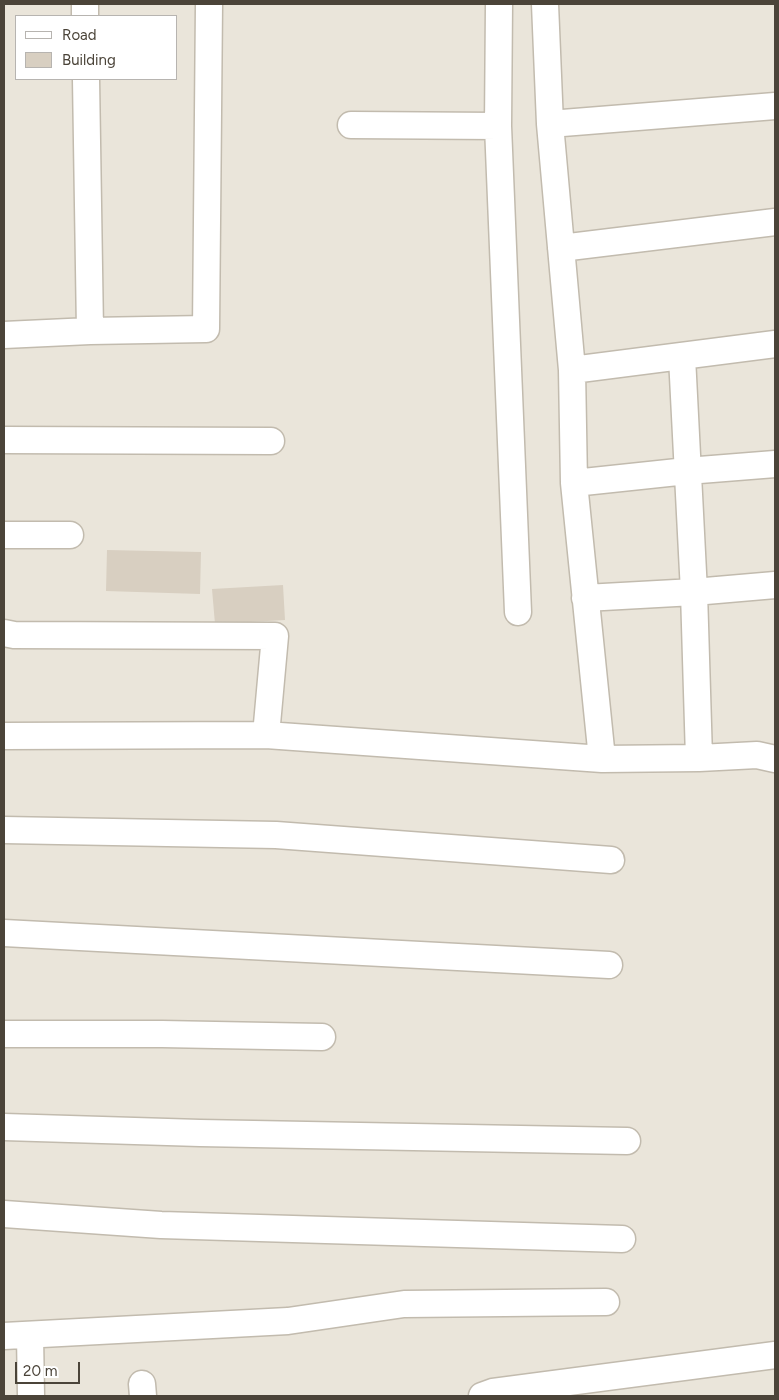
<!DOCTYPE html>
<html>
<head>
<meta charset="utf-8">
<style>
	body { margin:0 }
	#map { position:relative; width:779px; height:1400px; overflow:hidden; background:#f6f3ec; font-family:Figtree,sans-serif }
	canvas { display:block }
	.frame { position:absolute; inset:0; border:5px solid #4b4439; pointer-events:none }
	.legend { position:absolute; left:15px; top:15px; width:162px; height:65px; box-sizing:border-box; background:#fff; border:1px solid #b7b4b0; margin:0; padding:6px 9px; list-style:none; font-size:15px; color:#4b4439 }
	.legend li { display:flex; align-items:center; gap:10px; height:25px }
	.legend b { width:25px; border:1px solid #b7b4b0 }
	.scale { position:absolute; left:15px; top:1362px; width:65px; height:22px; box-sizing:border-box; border:2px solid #4b4439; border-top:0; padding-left:6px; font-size:15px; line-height:18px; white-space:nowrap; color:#4b4439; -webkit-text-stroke:4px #fff; paint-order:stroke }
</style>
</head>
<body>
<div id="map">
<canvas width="779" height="1400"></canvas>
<div class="frame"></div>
<ul class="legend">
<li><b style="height:6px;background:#fff"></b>Road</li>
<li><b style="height:14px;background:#d8cfc1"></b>Building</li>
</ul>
<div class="scale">20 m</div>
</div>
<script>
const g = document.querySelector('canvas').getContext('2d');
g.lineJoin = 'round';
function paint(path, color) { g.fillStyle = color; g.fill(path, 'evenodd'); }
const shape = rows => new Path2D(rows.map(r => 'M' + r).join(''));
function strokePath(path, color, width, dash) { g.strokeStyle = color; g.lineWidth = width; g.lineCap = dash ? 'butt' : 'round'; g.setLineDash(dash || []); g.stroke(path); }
paint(shape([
	[4,4,775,4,775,1396,4,1396],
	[16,16,176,16,176,79,16,79]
]), '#eae5da');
paint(shape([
	[107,550,201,552,200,594,106,591],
	[283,585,285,620,215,624,212,589]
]), '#d8cfc1');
const minor = shape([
	[85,4,85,16],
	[499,4,498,126,518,612],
	[86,79,90,331],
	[550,124,775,106],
	[351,125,498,126],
	[561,248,775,222],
	[4,335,90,331,206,329,209,4],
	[572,370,775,344],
	[4,440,271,441],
	[574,483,687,471,775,464],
	[4,535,70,535],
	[585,598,694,592,775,585],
	[4,633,14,635,275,636,266,735,4,736],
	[266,735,602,759,574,483,572,370,550,124,545,4],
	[699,758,757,755,775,759],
	[602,759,699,758,694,592,682,357],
	[4,830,276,835,611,860],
	[4,933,609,965],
	[4,1034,162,1034,322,1037],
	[4,1127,200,1133,627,1141],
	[4,1214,161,1225,622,1239],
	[30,1335,31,1396],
	[4,1336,288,1321,404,1304,606,1302],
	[142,1384,143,1396],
	[482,1396,493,1392,775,1355]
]);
strokePath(minor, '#c2bbae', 29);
strokePath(minor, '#fff', 26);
</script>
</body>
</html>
